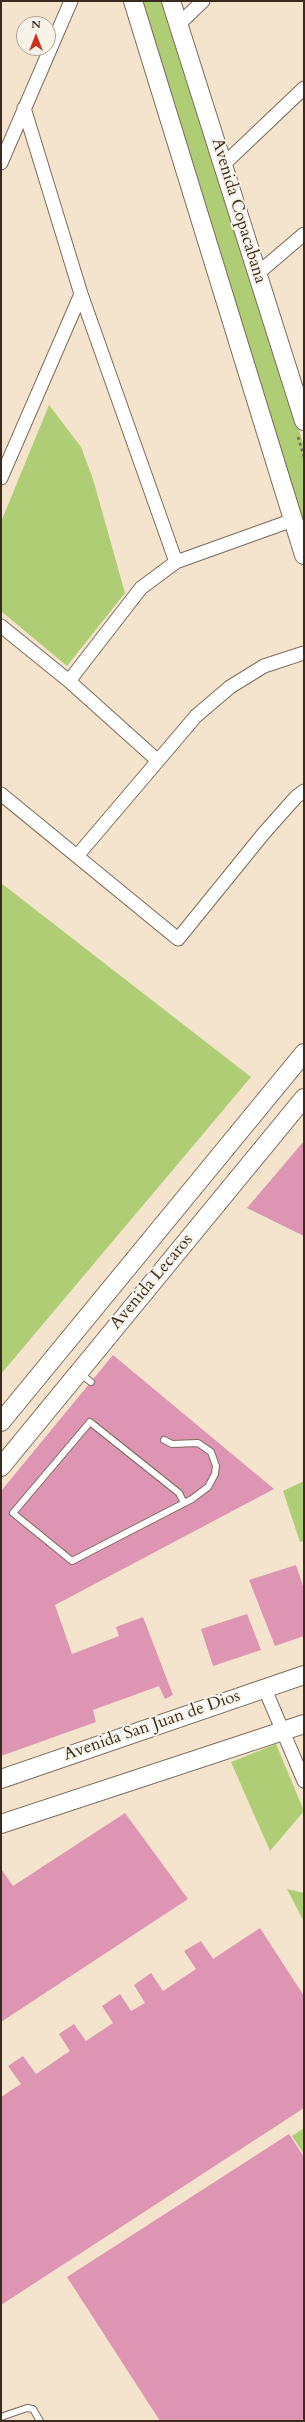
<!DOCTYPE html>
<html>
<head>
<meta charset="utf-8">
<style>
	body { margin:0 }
	#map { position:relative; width:305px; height:2422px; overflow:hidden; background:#f5e4cd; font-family:Cardo,serif }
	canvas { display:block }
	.frame { position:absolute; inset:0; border:2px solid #3b2a1e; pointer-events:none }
	.north { position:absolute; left:16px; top:16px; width:40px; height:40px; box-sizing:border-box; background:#f7f3e8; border:1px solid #aca397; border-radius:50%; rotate:0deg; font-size:11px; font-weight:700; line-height:16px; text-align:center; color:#3b2a1e }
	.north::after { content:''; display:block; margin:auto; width:14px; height:18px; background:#c8321e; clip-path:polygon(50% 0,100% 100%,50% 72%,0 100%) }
</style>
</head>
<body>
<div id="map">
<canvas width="305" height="2422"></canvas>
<div class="frame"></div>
<div class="north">N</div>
</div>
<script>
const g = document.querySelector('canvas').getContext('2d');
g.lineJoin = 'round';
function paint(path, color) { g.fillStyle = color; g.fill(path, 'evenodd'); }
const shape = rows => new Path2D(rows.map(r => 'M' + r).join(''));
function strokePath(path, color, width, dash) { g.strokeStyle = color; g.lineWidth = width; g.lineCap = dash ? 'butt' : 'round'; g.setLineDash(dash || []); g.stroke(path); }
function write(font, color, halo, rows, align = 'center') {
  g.font = font + ' Cardo,serif'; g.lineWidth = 4; g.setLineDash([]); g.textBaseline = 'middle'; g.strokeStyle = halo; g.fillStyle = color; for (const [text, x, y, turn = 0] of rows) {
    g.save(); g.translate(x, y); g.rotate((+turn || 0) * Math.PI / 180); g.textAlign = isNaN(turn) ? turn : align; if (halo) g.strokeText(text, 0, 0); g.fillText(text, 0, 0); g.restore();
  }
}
paint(shape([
	[140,1,164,1,304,446,304,533],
	[49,405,81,447,93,479,125,593,67,666,1,611,1,522],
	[1,883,251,1077,1,1374],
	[304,1481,304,1541,300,1542,283,1491],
	[276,1744,304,1811,270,1851,231,1762],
	[287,1889,304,1893,304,1922],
	[304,2128,304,2154,292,2136]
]), '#aecd74');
paint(shape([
	[304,1141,304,1236,247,1208],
	[113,1355,274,1489,55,1605,72,1654,119,1636,116,1627,143,1617,173,1695,165,1699,159,1686,93,1710,96,1722,1,1756,1,1491],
	[296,1565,304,1589,304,1636,275,1646,249,1580],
	[247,1614,261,1650,213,1666,201,1629],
	[125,1813,188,1899,1,2022,1,1869,13,1886],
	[260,1928,304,1996,304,2108,1,2305,1,2097,21,2084,8,2066,23,2056,36,2074,70,2051,59,2034,74,2024,86,2041,113,2023,102,2006,120,1994,131,2011,145,2003,134,1985,151,1973,163,1991,196,1969,184,1951,201,1941,213,1959],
	[289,2134,304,2157,304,2418,300,2421,160,2421,67,2277]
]), '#dd95b3');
const service = shape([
	[79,1373,91,1382],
	[164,1440,172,1444,198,1443,211,1452,216,1466,215,1474,208,1487,192,1499,72,1561,13,1513,90,1422,179,1493,184,1503],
	[1,2417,27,2408,33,2409,40,2421]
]);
const minor = shape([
	[179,24,203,1],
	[24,108,81,294,176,562],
	[1,163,71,1],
	[223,165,304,88],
	[257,274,304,234],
	[1,478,81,294],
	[1,626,69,681,157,760],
	[69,681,141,588,176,562,293,520],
	[1,794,178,939,264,833,296,797,304,791],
	[77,856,196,716,230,687,264,666,304,653],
	[264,1687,304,1781]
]);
const secondary = shape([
	[133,1,304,555],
	[171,1,304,421],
	[1,1422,304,1053],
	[1,1467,304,1098],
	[1,1779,304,1675],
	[1,1824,304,1724]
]);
strokePath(service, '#7c6b5b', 8);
strokePath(minor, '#7c6b5b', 15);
strokePath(secondary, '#7c6b5b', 20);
strokePath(shape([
	[298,437,304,457]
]), '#7c6b5b', 2.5, [3, 3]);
strokePath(service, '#fff', 6);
strokePath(minor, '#fff', 13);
strokePath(secondary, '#fff', 18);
write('17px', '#3b2a1e', '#f7f3e8', [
	["Avenida Copacabana",238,211,73],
	["Avenida Lecaros",152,1282,-50],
	["Avenida San Juan de Dios",152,1726,-19]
]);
</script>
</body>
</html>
